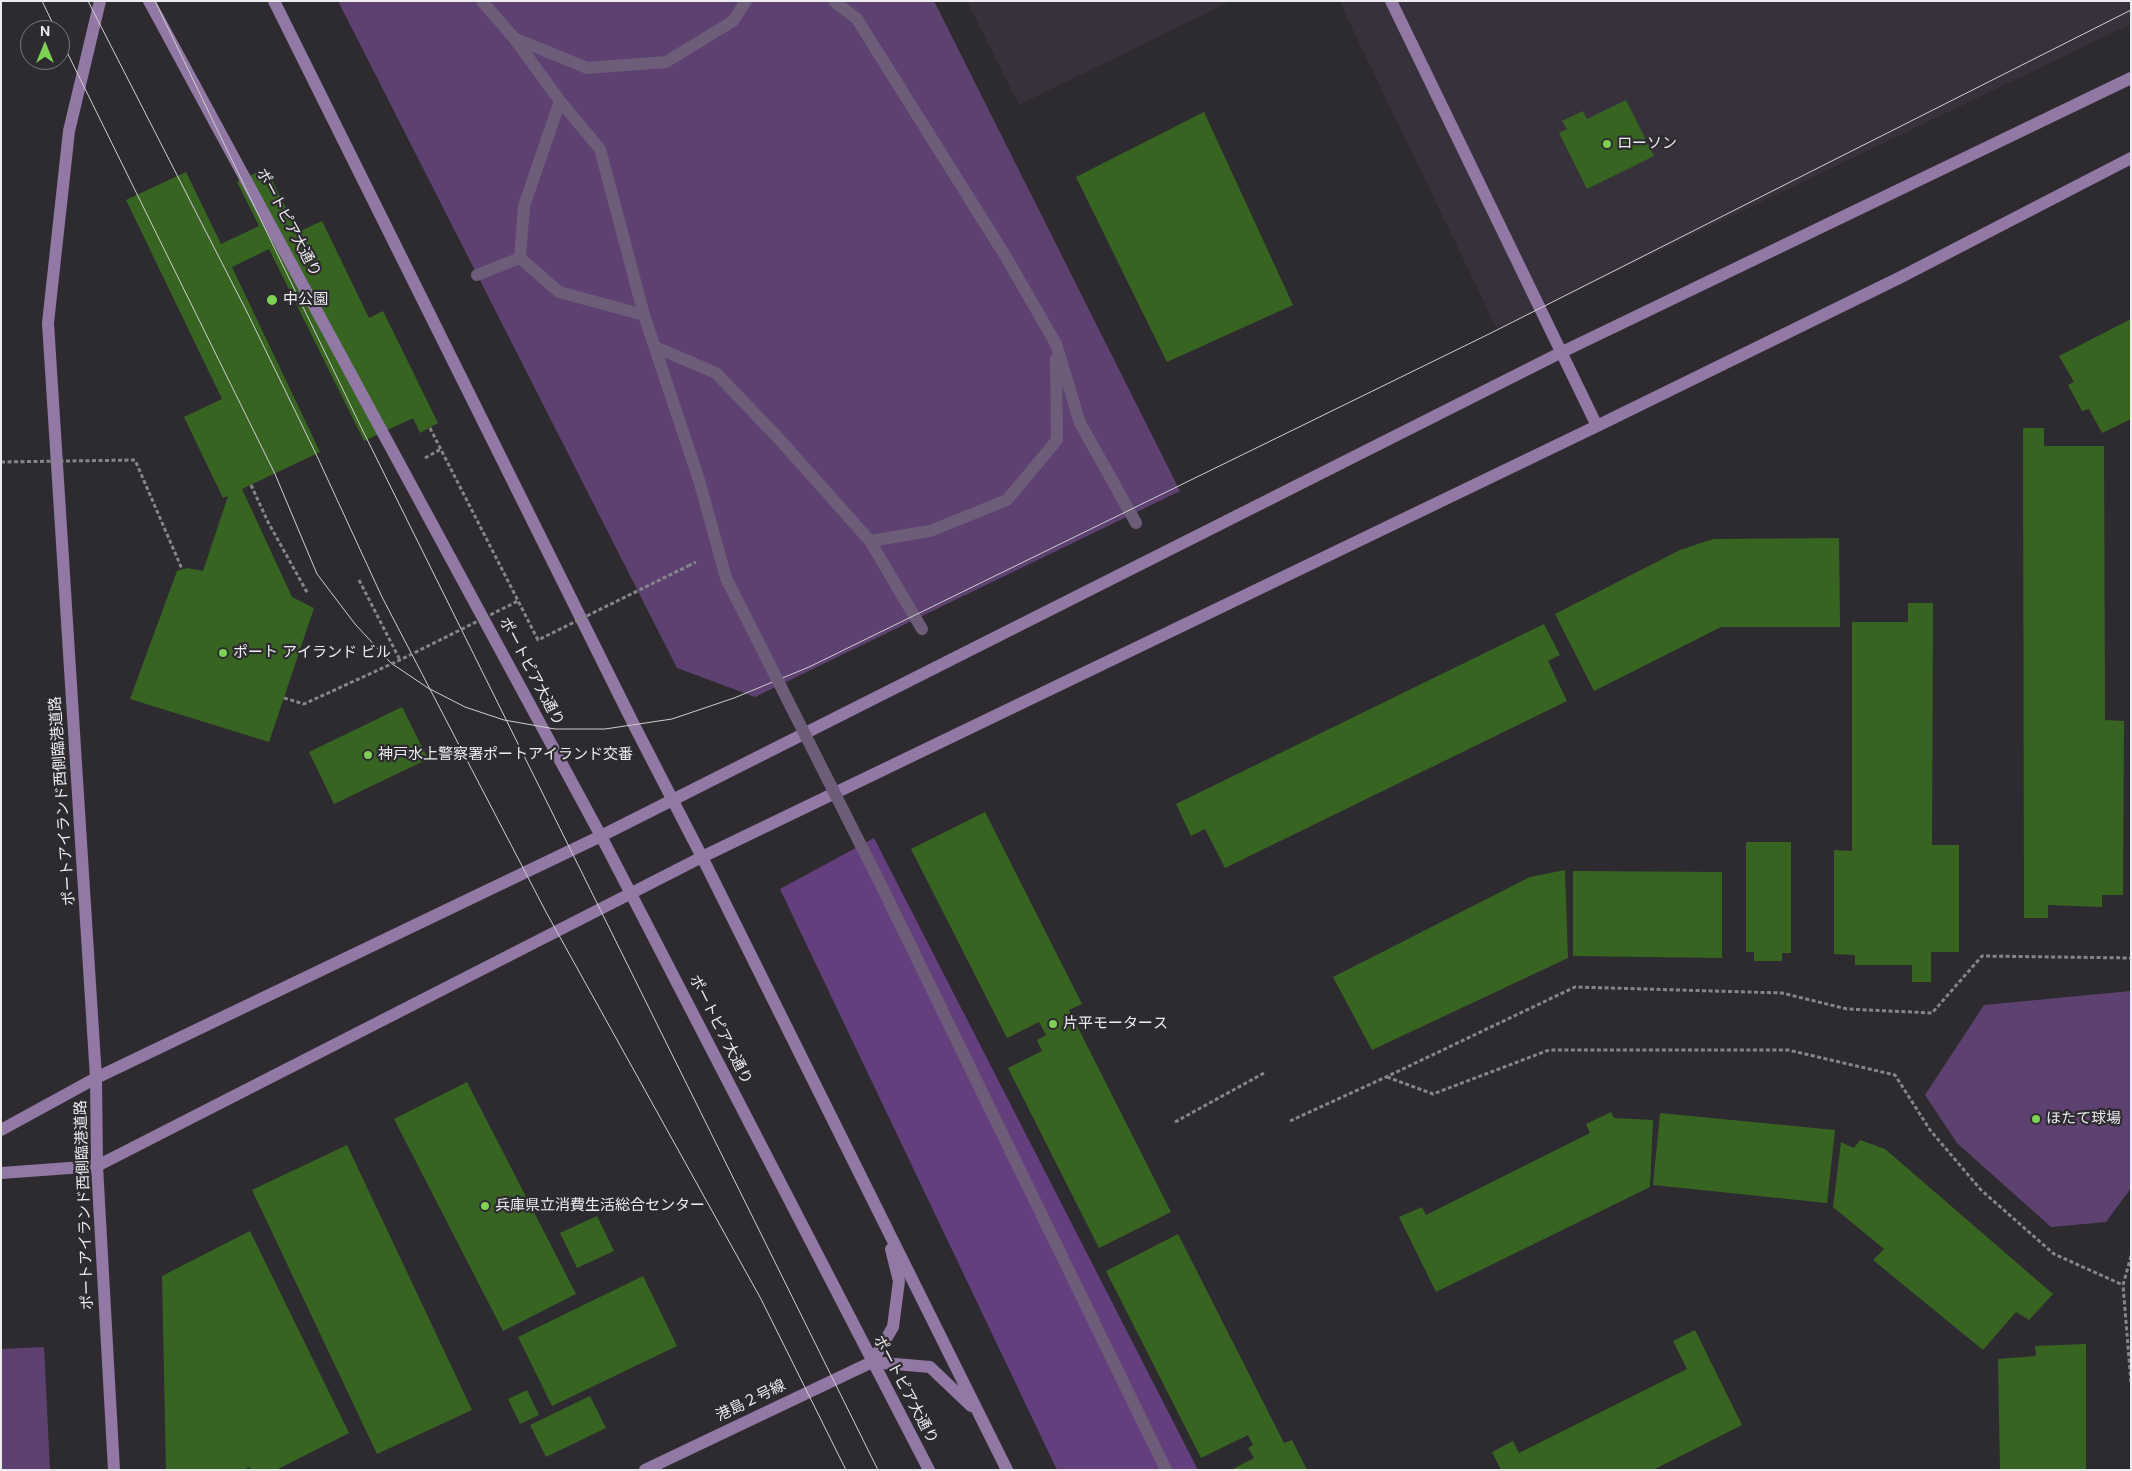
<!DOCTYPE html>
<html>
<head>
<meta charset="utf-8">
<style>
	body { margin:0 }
	#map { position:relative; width:2132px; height:1471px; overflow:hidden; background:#2d2b2f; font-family:"DM Sans",sans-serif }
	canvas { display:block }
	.frame { position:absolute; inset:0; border:2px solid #ecebee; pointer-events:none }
	.north { position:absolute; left:20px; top:20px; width:50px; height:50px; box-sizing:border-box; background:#2d2b2f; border:1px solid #79787b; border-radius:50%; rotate:0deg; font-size:14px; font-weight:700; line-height:20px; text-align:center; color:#ecebee }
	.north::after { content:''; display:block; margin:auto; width:18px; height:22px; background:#7dd154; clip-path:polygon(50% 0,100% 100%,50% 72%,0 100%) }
</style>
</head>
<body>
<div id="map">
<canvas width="2132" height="1471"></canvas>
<div class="frame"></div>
<div class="north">N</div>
</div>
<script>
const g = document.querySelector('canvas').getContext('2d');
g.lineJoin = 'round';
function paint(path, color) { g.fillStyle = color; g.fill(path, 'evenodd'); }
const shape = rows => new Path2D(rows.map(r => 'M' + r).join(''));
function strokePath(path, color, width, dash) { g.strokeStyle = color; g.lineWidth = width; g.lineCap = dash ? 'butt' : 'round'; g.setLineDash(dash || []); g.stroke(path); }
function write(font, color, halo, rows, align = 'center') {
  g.font = font + ' "DM Sans","Noto Sans JP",sans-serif'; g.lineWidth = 4.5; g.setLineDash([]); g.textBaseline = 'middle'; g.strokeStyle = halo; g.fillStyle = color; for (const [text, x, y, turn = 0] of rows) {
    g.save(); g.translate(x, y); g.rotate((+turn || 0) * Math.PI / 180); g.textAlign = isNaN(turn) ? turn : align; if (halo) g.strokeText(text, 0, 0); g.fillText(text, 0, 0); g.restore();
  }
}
paint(shape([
	[967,1,1231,1,1019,105],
	[1339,1,2131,1,2131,24,1497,329]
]), '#36313b');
paint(shape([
	[338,1,934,1,1180,491,755,697,677,668],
	[2131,991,2131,1188,2106,1222,2051,1227,1957,1143,1925,1095,1984,1005],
	[44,1347,50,1470,1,1470,1,1349]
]), '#5d4171');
paint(shape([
	[874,838,1198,1470,1057,1470,780,889]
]), '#643f7e');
paint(shape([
	[1626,100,1654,156,1587,189,1559,133,1567,129,1562,121,1583,111,1587,119],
	[1204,112,1293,305,1167,362,1076,177],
	[266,168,298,232,322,221,369,318,383,311,438,423,420,433,413,418,364,441,269,249,232,267,320,452,242,489,292,597,314,608,269,742,130,699,177,571,187,568,203,571,228,496,223,498,184,417,222,399,126,200,186,172,221,244,259,226,237,182],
	[2131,319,2131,419,2102,433,2089,409,2082,411,2068,385,2074,382,2059,356],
	[2023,428,2044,428,2044,446,2104,446,2105,720,2124,721,2123,895,2102,895,2102,907,2048,905,2048,918,2024,918],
	[1839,538,1840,627,1721,627,1594,691,1555,614,1680,550,1713,539],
	[1908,603,1933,603,1932,845,1959,845,1959,952,1931,952,1931,982,1912,982,1912,965,1855,965,1855,955,1834,954,1834,850,1852,851,1852,622,1908,622],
	[1544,624,1560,655,1548,661,1567,701,1225,868,1205,829,1191,836,1176,804],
	[402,707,428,759,334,804,309,752],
	[985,812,1082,1004,1069,1010,1171,1212,1099,1248,1008,1068,1042,1051,1037,1040,1046,1035,1039,1022,1007,1038,911,849],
	[1746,842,1791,842,1791,953,1782,953,1782,961,1754,961,1754,952,1746,952],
	[1565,870,1568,958,1372,1050,1333,977,1530,877],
	[1573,871,1722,872,1722,958,1573,956],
	[467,1082,576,1294,503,1331,394,1119],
	[1611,1112,1614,1118,1653,1120,1650,1187,1436,1292,1399,1217,1422,1207,1426,1215,1590,1133,1586,1124],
	[1660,1113,1835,1130,1827,1203,1653,1185],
	[1860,1140,1885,1149,2053,1294,2029,1320,2016,1312,1983,1350,1873,1260,1884,1249,1833,1207,1841,1142,1854,1148],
	[347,1145,472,1410,377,1454,252,1190],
	[597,1216,614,1251,577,1268,560,1233],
	[250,1231,349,1433,276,1470,251,1470,249,1467,244,1470,166,1470,162,1276],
	[1178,1234,1284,1443,1292,1440,1307,1470,1231,1470,1254,1458,1248,1448,1253,1445,1248,1435,1201,1458,1106,1271],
	[643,1276,677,1346,552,1406,518,1337],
	[1695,1330,1742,1425,1653,1470,1501,1470,1492,1452,1513,1441,1519,1453,1687,1369,1673,1341],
	[2086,1344,2086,1470,2000,1470,1998,1359,2036,1356,2035,1346],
	[527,1390,539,1415,520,1424,508,1399],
	[590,1396,606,1428,546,1457,530,1425]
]), '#386422');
strokePath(shape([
	[425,458,441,449],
	[251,485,268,522,308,594],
	[688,566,696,562],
	[359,580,400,660],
	[1387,1077,1433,1094,1549,1050,1788,1050,1895,1075,1930,1130,1981,1190,2054,1254,2123,1285],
	[1290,1121,1386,1077,1575,987,1782,993,1847,1009,1932,1013,1982,956,2131,958],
	[1175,1122,1266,1072],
	[2131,1256,2123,1285,2131,1383]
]), '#878589', 3, [4, 2.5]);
strokePath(shape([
	[482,1,514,38,560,101,600,149,644,315,699,480,726,578],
	[834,1,857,19,1006,257,1056,344,1080,423,1136,523],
	[514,38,587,68,666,62,733,21,746,1],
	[560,101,524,206,520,258,559,292,644,315],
	[477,275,520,258],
	[655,347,716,373,781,441,870,541,922,629],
	[870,541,930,531,1007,500,1057,440,1056,359],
	[883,889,1166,1470]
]), '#6d5d79', 12);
strokePath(shape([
	[100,1,69,131,48,323,96,1078,97,1166,114,1470],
	[149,1,601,836,929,1470],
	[274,1,634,725,702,857,1007,1470],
	[1391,1,1597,426],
	[1,1130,96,1078,601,836,1560,353,2131,78],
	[1,1173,97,1166,702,857,1597,426,1901,277,2131,158],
	[872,1362,893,1327,899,1281,891,1249],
	[872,1362,930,1367,971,1406],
	[645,1470,872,1362]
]), '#9178a5', 12);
strokePath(shape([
	[42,1,56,30],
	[88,1,247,312,316,454,382,597,546,912,761,1299,846,1470],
	[155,1,362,429,878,1470],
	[60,38,275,474,317,574,355,624,391,663,428,688,465,707,504,720,555,729,605,729,672,719,734,698,809,667,1491,333,2131,10]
]), '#d0cfd2', 1);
strokePath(shape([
	[430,428,538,640,688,566],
	[1,462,135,460,182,569],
	[284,698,304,704,400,660,518,601]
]), '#878589', 3, [4, 2.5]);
strokePath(shape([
	[726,578,883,889]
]), '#6d5d79', 12);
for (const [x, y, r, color] of [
	[1607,144,5,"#7dd154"],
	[272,300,6,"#7dd154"],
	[223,653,5,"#7dd154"],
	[368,755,5,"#7dd154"],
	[1053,1024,5,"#7dd154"],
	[2036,1119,5,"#7dd154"],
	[485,1206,5,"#7dd154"]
]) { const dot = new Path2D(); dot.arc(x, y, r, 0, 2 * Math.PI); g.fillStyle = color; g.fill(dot); strokePath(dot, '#2d2b2f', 2); }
write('15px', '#ecebee', '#2d2b2f', [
	["ローソン",1617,144],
	["中公園",283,300],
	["ポート アイランド ビル",233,653],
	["神戸水上警察署ポートアイランド交番",378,755],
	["片平モータース",1063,1024],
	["ほたて球場",2046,1119],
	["兵庫県立消費生活総合センター",495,1206]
], 'left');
write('15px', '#ecebee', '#2d2b2f', [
	["ポートピア大通り",288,223,62],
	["ポートピア大通り",531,672,62],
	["ポートアイランド西側臨港道路",63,801,-94],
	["ポートピア大通り",720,1030,63],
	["ポートアイランド西側臨港道路",85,1205,-92],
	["ポートピア大通り",905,1390,62],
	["港島２号線",751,1401,-26]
]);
</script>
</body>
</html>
